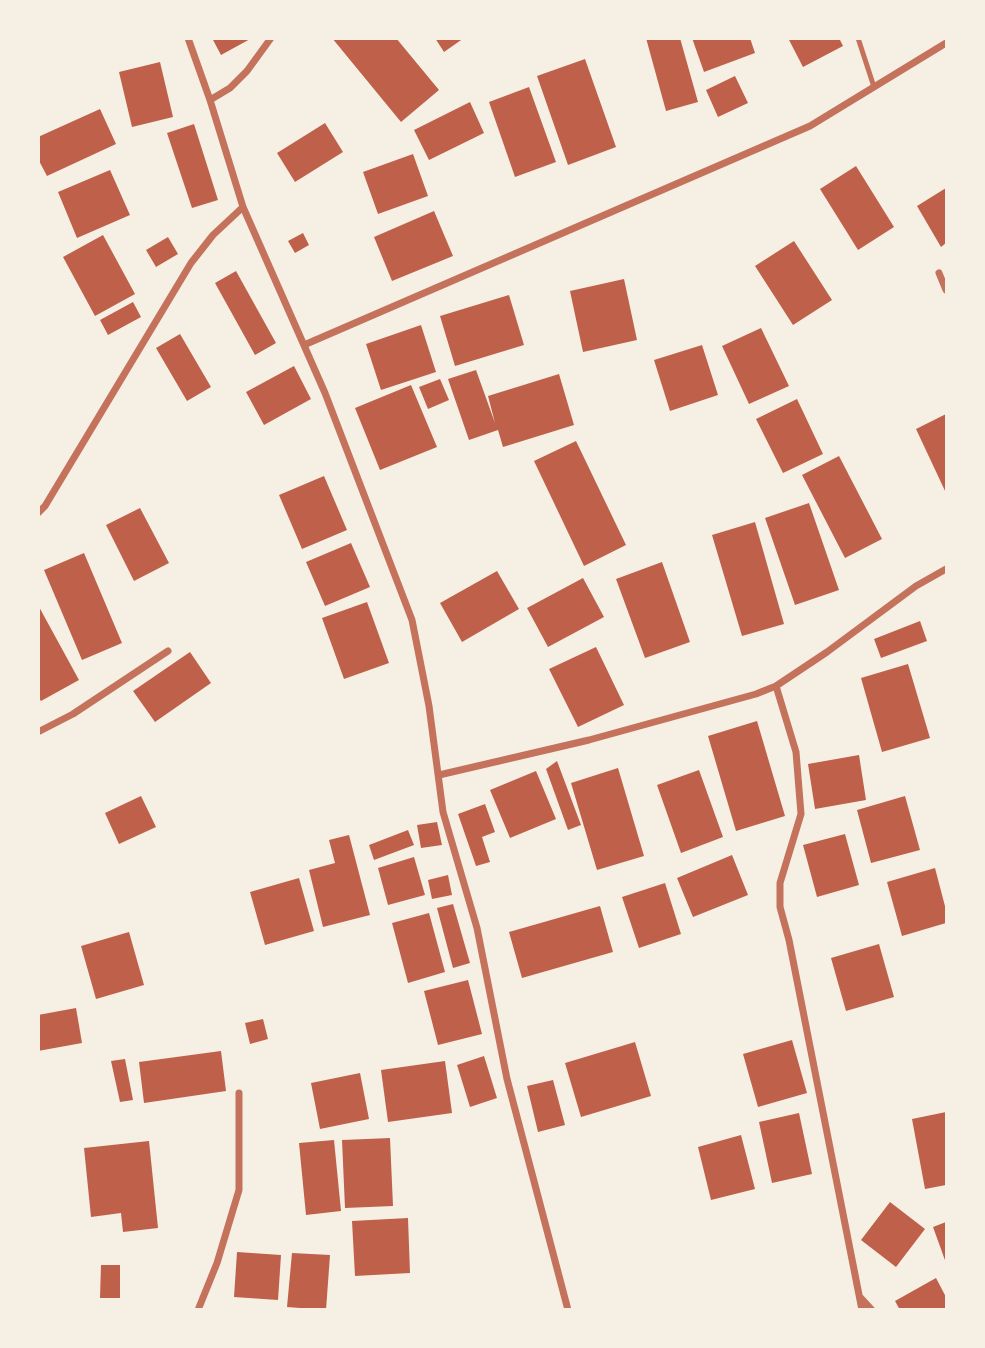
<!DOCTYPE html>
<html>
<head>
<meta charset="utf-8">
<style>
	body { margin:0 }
	#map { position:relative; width:985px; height:1348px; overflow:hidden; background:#f6efe4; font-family:Quicksand,sans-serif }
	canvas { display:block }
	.frame { position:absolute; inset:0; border:40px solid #f6efe4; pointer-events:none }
</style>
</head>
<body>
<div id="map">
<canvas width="985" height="1348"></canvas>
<div class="frame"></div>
</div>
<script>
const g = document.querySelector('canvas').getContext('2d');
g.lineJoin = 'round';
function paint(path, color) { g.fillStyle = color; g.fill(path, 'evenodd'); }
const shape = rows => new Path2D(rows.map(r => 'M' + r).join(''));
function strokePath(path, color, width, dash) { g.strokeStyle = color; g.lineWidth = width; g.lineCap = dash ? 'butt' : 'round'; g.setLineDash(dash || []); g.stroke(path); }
paint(shape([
	[212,38,252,38,221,55],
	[332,38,396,38,439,90,401,122],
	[435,38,464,38,444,52],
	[646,38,680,38,698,102,666,111],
	[692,38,750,38,755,53,704,72],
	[788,38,839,38,843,46,803,67],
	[585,59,616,147,568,165,537,76],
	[160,62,173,117,132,127,119,72],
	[735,76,748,103,718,117,706,90],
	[529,87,556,162,515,177,489,102],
	[470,102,484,133,429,160,414,130],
	[100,109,116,144,47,176,38,159,38,137],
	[325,123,343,152,295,182,277,153],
	[194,124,218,200,192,208,167,133],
	[413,154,428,196,378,214,363,172],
	[856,166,894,227,858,250,820,189],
	[110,170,130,215,77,238,58,192],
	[946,188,946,243,941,247,917,206],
	[434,211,453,256,392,281,374,237],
	[303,233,309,245,295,253,288,241],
	[103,235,135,294,95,316,63,257],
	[168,237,178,254,156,267,146,250],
	[794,241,832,300,793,325,755,266],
	[236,271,276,343,255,355,215,283],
	[624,279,637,340,583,352,570,291],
	[509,295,524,345,455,366,440,316],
	[133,302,141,317,108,335,100,320],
	[421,325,436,372,381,390,366,344],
	[761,328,789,386,749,404,722,346],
	[180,334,211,387,187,401,156,348],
	[702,345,718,395,670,411,654,360],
	[294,366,311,399,264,425,246,392],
	[476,370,495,423,488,396,559,374,574,425,503,447,498,430,469,440,448,379],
	[440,379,449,400,428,409,419,387],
	[411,385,437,447,380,470,355,408],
	[797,399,823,454,783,473,756,419],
	[946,414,946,493,916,429],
	[576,441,626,545,584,566,534,461],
	[839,456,882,539,845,558,802,475],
	[324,476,347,530,302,549,279,495],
	[809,503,839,590,795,605,765,518],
	[140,508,169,563,134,581,106,525],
	[755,522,784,624,742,636,712,535],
	[351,543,370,587,325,606,306,562],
	[84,553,122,643,82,660,44,570],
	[662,562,690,642,645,658,616,579],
	[497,571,519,609,462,642,440,603],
	[583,578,604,617,548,647,527,608],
	[367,602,389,663,344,679,322,618],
	[38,605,79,680,41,701,38,697],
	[920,621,927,641,881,658,874,639],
	[596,647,624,705,578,727,549,669],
	[190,652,211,683,155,722,133,691],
	[908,664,930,738,882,752,861,678],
	[757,721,785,816,736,831,708,736],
	[859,755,866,800,815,809,808,764],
	[557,761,581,825,568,830,546,769],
	[618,768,644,856,597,870,571,783],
	[699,770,723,837,681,853,657,785],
	[536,771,556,819,510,838,490,790],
	[141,796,156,827,119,844,105,813],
	[905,796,920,850,871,863,857,810],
	[485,804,495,832,482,837,490,862,476,866,458,814],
	[437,822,442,845,421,848,417,825],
	[408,830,414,845,374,860,369,845],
	[845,834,859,885,817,897,803,845],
	[349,835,370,915,323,927,309,870,335,863,329,840],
	[732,855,748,895,693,917,677,878],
	[414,857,425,895,388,905,378,868],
	[935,868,946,910,946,923,902,936,887,882],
	[448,875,452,895,432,899,428,880],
	[299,878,314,931,265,945,250,892],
	[665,883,681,934,639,948,622,897],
	[453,904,470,963,453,968,437,908],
	[600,906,613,952,522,978,509,932],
	[429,913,445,972,408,983,392,923],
	[129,932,144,985,96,999,81,946],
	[879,944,894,997,846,1011,831,958],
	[468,980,482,1034,438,1045,424,991],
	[76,1008,82,1043,38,1051,38,1015],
	[263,1019,268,1039,250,1044,245,1023],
	[792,1040,807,1093,758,1107,743,1054],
	[635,1042,651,1096,581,1117,565,1063],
	[221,1051,226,1091,144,1103,139,1062],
	[484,1056,497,1098,470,1107,457,1065],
	[125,1059,133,1100,120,1102,111,1061],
	[445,1061,452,1113,388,1122,381,1070],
	[360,1073,369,1119,320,1129,311,1083],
	[553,1080,565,1125,538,1132,527,1086],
	[946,1112,946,1185,925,1189,912,1119],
	[799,1113,812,1174,772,1183,759,1122],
	[741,1135,755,1189,711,1200,698,1147],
	[390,1138,393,1206,345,1208,342,1140],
	[334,1140,341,1211,306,1215,299,1143],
	[149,1141,158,1228,123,1232,121,1213,91,1217,84,1148],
	[890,1202,925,1229,896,1267,861,1240],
	[408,1218,410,1273,355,1276,352,1221],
	[946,1222,946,1263,933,1227],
	[237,1252,281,1255,278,1300,234,1297],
	[292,1253,330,1255,326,1310,287,1307],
	[101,1265,120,1265,120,1298,100,1298],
	[936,1278,946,1297,946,1310,900,1310,895,1301]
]), '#bf614a');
strokePath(shape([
	[858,38,874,87]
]), '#c5725c', 5);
strokePath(shape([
	[188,38,210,100,243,207,325,393,412,620,429,706,443,812,477,928,507,1079,568,1310],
	[210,100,230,88,247,71,271,38],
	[939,273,946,290],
	[304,345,810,126,946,43],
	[38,513,45,506,191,263,213,235,243,207],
	[776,686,796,752,801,814,780,883,780,907,789,940,862,1310],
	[38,732,73,714,168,651],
	[439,775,589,740,756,694,776,686,827,652,916,586,946,569],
	[860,1297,872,1310],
	[198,1310,217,1263,239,1190,239,1093]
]), '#c5725c', 7);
</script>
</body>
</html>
